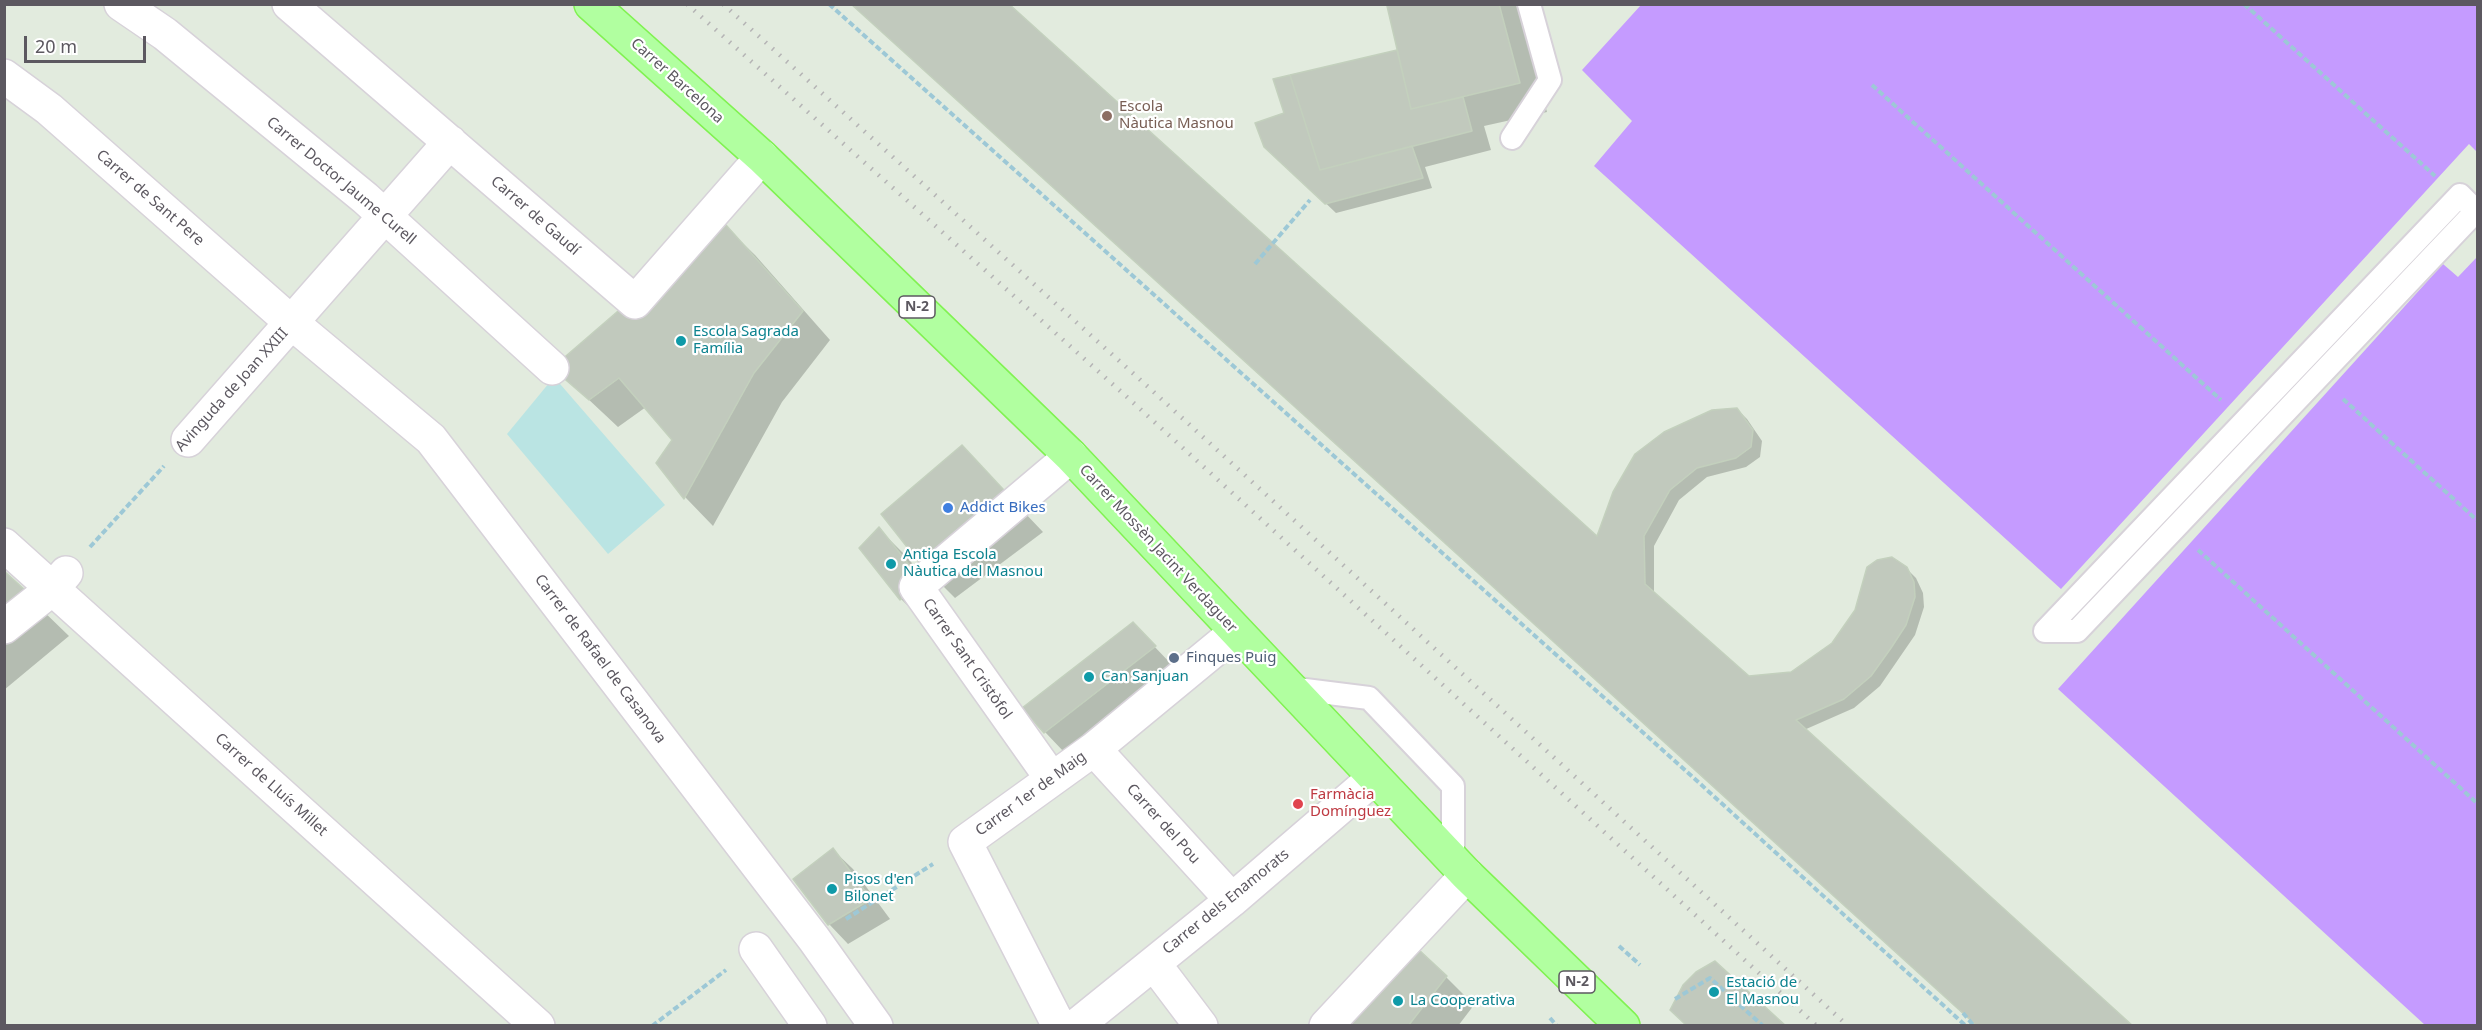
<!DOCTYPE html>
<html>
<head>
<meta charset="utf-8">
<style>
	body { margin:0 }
	#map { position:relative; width:2482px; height:1030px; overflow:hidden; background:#e2ebde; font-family:"Noto Sans",sans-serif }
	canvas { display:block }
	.frame { position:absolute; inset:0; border:6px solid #5c5860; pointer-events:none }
	.scale { position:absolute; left:24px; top:36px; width:122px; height:27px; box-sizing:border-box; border:3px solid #5c5860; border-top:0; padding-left:8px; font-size:18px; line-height:21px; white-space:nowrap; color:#5c5860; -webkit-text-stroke:4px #fff; paint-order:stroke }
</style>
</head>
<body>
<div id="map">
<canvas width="2482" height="1030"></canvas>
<div class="frame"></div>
<div class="scale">20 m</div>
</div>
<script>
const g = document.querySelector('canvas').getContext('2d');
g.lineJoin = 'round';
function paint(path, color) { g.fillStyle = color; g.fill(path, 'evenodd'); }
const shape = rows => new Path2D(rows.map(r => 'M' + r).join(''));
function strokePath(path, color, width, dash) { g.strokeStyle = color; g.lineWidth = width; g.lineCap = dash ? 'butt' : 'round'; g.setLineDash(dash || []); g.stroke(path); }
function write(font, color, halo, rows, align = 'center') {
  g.font = font + ' "Noto Sans",sans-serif'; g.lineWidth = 4.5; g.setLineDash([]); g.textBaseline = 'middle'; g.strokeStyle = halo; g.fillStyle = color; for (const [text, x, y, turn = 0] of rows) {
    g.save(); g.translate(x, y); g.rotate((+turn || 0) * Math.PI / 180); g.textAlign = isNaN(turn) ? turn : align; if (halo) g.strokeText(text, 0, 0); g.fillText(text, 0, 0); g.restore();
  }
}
paint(shape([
	[554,377,665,505,608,554,507,434]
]), '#bae4e3');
paint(shape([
	[1641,5,2477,5,2477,152,2469,144,2061,589,1594,166,1632,121,1582,70],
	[2477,257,2477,1025,2425,1025,2058,689,2443,264,2458,277]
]), '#c59bff');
paint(shape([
	[1399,4,1519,4,1547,112,1484,126,1491,150,1425,167,1432,188,1336,213,1276,156,1286,114,1397,52,1400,56],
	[726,227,755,255,830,340,782,402,713,526,686,498,658,463,674,440,646,407,618,427,555,368],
	[1737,409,1747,419,1762,441,1760,457,1746,467,1707,477,1679,500,1654,546,1654,594,1748,677,1791,674,1834,644,1906,568,1916,578,1923,593,1924,607,1915,635,1880,686,1854,708,1804,730,1978,1026,1597,538],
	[962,447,1043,532,955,598,927,570],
	[879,529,907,557,950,610,929,627,901,599],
	[4,573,69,636,4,690],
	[1152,644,1174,667,1064,752,1045,732],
	[833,850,853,869,890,919,848,944,829,924],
	[1446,977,1474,1005,1458,1026,1347,1026]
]), '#0003');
const building = shape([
	[851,4,1009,4,1597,536,1613,492,1635,454,1664,432,1712,410,1737,408,1753,430,1751,447,1736,458,1697,468,1670,490,1644,536,1645,584,1749,676,1791,672,1832,643,1855,610,1867,567,1877,560,1892,557,1907,567,1914,582,1915,597,1906,625,1891,648,1871,676,1844,699,1796,720,2133,1026,1977,1026,851,4],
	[1393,4,1499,4,1520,83,1411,109,1387,6,1393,4],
	[1397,50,1411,109,1463,97,1472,131,1320,170,1290,75,1397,50],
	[1290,75,1320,170,1412,146,1423,178,1325,204,1264,147,1255,123,1284,113,1273,79,1290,75],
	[726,225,803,311,754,373,684,499,656,463,672,440,619,378,589,400,552,368,625,305,634,314,726,225],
	[962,445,1016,503,926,571,881,514,962,445],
	[879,527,922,581,900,600,859,548,879,527],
	[4,571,25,590,4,607,4,571],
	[1133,622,1156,646,1044,733,1022,708,1133,622],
	[833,848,871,899,828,925,793,879,833,848],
	[1418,949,1447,976,1408,1026,1345,1026,1418,949],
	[1715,961,1786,1026,1687,1026,1670,1010,1683,985,1696,972,1715,961]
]);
paint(building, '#c1c9bd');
strokePath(building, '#c3d0bd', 1.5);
const lane = shape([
	[1512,138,1550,80,1529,4],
	[2460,195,2476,211,2077,631,2045,631,2460,195],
	[1289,688,1369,698,1453,786,1453,860]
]);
const street = shape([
	[121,4,165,34,365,198,552,368],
	[289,4,635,302,762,157],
	[4,76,49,109,292,323,431,439,814,939,876,1026],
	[188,440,450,142],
	[4,545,538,1026],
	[4,627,52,589,66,573],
	[1094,749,1232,900],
	[1052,779,916,587,1071,456],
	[756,949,810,1026],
	[1161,973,1201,1026],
	[1059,1026,965,842,1094,749,1236,632],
	[1076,1026,1232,900,1374,778],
	[1326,1026,1467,875]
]);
const primary = shape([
	[591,4,762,157,1071,456,1467,875,1623,1026]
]);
strokePath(lane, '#d7d2d9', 26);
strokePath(street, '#d7d2d9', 36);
strokePath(primary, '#80f251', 36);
strokePath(shape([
	[829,4,1696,780,1966,1026],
	[2244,4,2435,176],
	[1872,85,2221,400],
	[1255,264,1310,200],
	[2343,399,2478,521],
	[90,547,164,466],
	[2198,550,2478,804],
	[846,919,933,864],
	[1619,946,1640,965],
	[1675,999,1710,978,1763,1026],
	[1963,1013,1974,1026],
	[1550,1018,1557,1026],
	[652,1026,726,970]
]), '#9dc8d6', 4, [6, 3]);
strokePath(lane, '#fff', 22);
strokePath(street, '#fff', 33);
strokePath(primary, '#b1ffa0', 33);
strokePath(shape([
	[687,4,1127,397,1817,1026],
	[723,4,1146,385,1848,1026]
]), '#b5b4b5', 4.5, [1.5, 8]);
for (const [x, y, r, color] of [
	[1107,116,6,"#8d6e63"],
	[681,341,6,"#0f9aa8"],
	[948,508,6,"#3f7fe0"],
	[891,564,6,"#0f9aa8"],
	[1174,658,6,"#5c6f8a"],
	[1089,677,6,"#0f9aa8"],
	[1298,804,6,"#e0444e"],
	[832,889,6,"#0f9aa8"],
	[1714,992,6,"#0f9aa8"],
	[1398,1001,6,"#0f9aa8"]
]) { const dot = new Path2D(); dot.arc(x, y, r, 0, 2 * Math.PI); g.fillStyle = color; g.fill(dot); strokePath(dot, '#fff', 2); }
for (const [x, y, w] of [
	[917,307,36],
	[1577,982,36]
]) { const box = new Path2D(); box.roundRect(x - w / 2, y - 11, w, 22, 4.5); g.fillStyle = '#fff'; g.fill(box); strokePath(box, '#5c5860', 1.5); }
write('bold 14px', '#5c5860', null, [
	["N-2",917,307],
	["N-2",1577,982]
]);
write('15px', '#5c5860', '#fff', [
	["Carrer Barcelona",677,81,42],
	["Carrer Doctor Jaume Curell",341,181,40],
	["Carrer de Sant Pere",150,198,41],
	["Carrer de Gaudí",535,216,41],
	["Avinguda de Joan XXIII",232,390,-48],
	["Carrer Mossèn Jacint Verdaguer",1158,549,47],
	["Carrer de Rafael de Casanova",600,659,53],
	["Carrer Sant Cristòfol",967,659,55],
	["Carrer de Lluís Millet",271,785,42],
	["Carrer 1er de Maig",1031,794,-36],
	["Carrer del Pou",1163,824,48],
	["Carrer dels Enamorats",1226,902,-39]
]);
write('15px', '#785e54', '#fff', [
	["Escola",1119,107],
	["Nàutica Masnou",1119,124]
], 'left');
write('15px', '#0d838f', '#fff', [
	["Escola Sagrada",693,332],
	["Família",693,349],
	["Antiga Escola",903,555],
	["Nàutica del Masnou",903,572],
	["Can Sanjuan",1101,677],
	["Pisos d'en",844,880],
	["Bilonet",844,897],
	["Estació de",1726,983],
	["El Masnou",1726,1000],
	["La Cooperativa",1410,1001]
], 'left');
write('15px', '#366cbe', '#fff', [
	["Addict Bikes",960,508]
], 'left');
write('15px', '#4e5e75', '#fff', [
	["Finques Puig",1186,658]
], 'left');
write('15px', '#be3a42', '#fff', [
	["Farmàcia",1310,795],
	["Domínguez",1310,812]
], 'left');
</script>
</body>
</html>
